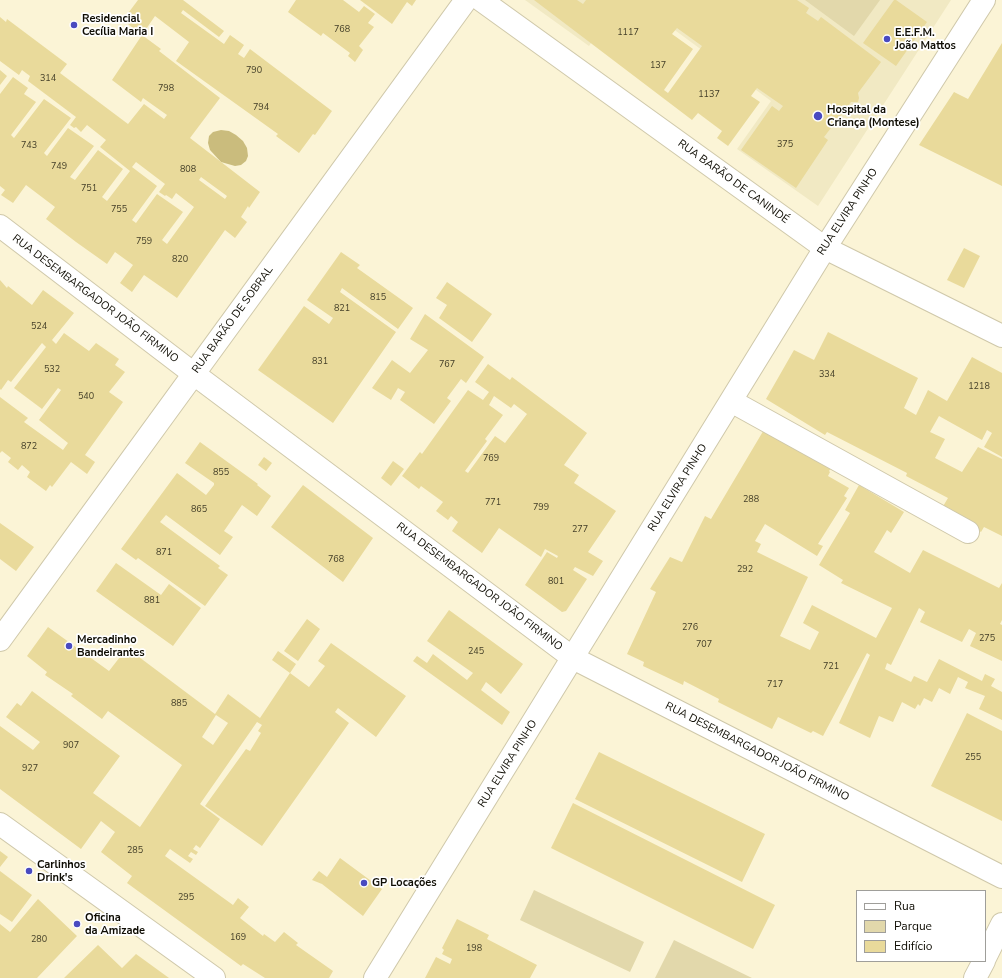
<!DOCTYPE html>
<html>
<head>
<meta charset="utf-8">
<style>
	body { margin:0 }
	#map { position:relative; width:1002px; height:978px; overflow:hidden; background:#fbf4d6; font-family:"Nunito Sans",sans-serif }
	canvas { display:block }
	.legend { position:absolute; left:856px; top:890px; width:130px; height:72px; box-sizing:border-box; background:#fff; border:1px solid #9f9e9a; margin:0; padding:5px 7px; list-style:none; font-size:12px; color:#0e0c03 }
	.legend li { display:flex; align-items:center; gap:8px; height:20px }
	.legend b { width:20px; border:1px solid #9f9e9a }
</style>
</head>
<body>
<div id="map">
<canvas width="1002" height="978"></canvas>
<ul class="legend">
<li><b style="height:5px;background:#fff"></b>Rua</li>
<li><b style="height:11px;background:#e2d8ab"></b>Parque</li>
<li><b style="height:11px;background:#e9da9b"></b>Edifício</li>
</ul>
</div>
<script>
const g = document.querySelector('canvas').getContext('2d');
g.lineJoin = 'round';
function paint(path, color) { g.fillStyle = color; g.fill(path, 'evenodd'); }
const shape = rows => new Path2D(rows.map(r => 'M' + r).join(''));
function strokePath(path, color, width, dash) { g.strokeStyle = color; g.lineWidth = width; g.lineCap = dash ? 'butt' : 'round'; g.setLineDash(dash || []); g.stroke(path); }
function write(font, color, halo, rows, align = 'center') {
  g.font = font + ' "Nunito Sans",sans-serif'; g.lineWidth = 3.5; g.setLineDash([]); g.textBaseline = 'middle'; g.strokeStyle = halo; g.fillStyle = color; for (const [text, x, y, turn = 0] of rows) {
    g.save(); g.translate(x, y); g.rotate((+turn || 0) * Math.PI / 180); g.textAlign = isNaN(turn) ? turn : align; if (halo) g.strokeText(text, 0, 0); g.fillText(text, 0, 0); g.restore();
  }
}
paint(shape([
	[525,0,621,0,589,46],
	[634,0,951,0,818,206,737,149,771,101]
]), '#f1e9c3');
paint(shape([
	[805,0,880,0,854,36],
	[534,890,644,942,630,972,520,920],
	[674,940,752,978,655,978]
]), '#e2d8ab');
paint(shape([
	[221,130,229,131,236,135,243,141,247,148,248,156,246,161,241,165,235,166,221,162,210,150,208,143,209,136,213,132]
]), '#cabc7d');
paint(shape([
	[138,0,183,0,224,31,219,37,183,10,181,13,224,44,230,35,244,45,238,54,244,58,250,49,332,111,315,135,313,134,299,153,276,136,278,134,176,61,189,42,155,16,142,35,161,49,159,51,220,98,190,138,260,192,249,208,248,206,241,217,247,222,235,238,225,230,177,298,144,275,132,292,120,283,133,265,115,252,107,264,76,242,46,219,55,207,26,185,13,203,1,195,5,190,0,186,0,94,13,77,28,88,24,94,36,102,11,135,14,138,44,99,71,118,44,153,47,156,68,128,94,146,70,177,75,180,98,150,123,169,102,197,107,201,130,171,100,147,106,140,87,125,81,132,76,127,74,128,70,125,76,117,28,81,30,76,22,70,19,75,0,61,0,17,6,22,7,19,67,64,60,73,128,124,144,104,164,119,167,115,143,98,141,102,112,80,142,35,123,20],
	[136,162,165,184,159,192,165,196,166,195,172,199,176,193,194,207,167,244,162,240,183,212,157,194,136,223,132,220,157,186,132,167],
	[201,177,227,196,225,199,199,180],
	[296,0,343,0,359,12,364,6,375,14,368,23,374,27,359,46,363,50,355,62,348,56,350,53,323,33,321,36,288,12],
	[360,0,416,0,412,6,407,2,392,24],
	[534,0,577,0,583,4,586,0,797,0,809,8,806,13,818,21,821,17,881,62,858,93,859,98,858,102,851,102,824,137,828,140,796,188,741,150,772,106,779,111,783,106,757,88,751,96,760,102,728,146,717,138,722,131,698,113,692,120],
	[677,28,702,46,668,93,664,90,693,49,672,34],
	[894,0,896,0,927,22,896,66,863,43],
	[1002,43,1002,186,919,145,954,92,968,99],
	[0,70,7,76,0,85],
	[964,248,980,256,964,288,947,280],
	[341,252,360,265,357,268,413,308,398,329,342,288,340,292,396,332,333,423,258,370,304,306,329,324,333,318,307,300],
	[0,280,7,288,8,286,32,305,43,290,74,313,52,340,56,344,64,333,89,351,96,343,119,359,115,365,125,372,109,392,123,402,85,455,95,462,87,474,71,462,52,487,50,485,46,491,27,477,30,472,22,465,18,470,8,462,11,458,2,451,0,453,0,397,28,418,24,422,63,450,68,443,39,420,61,390,58,388,42,409,14,388,46,347,42,343,11,382,8,380,1,390,0,389],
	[447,282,492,314,472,342,439,318,447,305,436,298],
	[425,314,484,357,466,383,461,379,447,398,451,401,434,424,400,400,405,392,398,388,391,400,372,388,392,360,410,373,428,350,410,339],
	[828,332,918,378,904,408,916,415,928,390,947,401,972,357,1002,373,1002,457,984,447,992,433,987,430,982,440,939,416,930,432,945,439,935,458,962,472,978,447,1002,459,1002,536,984,527,981,532,942,508,948,498,906,476,907,473,827,432,825,435,766,399,794,350,814,360],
	[488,364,510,380,512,377,587,433,564,465,579,475,574,483,616,511,588,552,603,561,593,576,575,567,573,570,587,579,566,611,562,612,525,585,547,552,557,558,558,556,545,549,541,557,499,528,482,553,452,531,458,522,451,516,448,520,436,511,443,502,421,486,419,489,402,476,420,452,422,454,468,390,483,400,489,392,475,382],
	[494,396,511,408,514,404,527,414,505,443,495,436,468,473,465,471,487,441,485,439,503,415,489,405],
	[765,428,831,468,829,471,830,472,828,476,849,488,844,496,847,498,818,544,823,546,817,556,765,524,755,541,761,544,757,552,808,577,780,636,810,650,819,632,803,623,812,605,876,638,892,608,841,583,843,580,819,565,850,513,845,510,859,485,904,512,891,533,887,530,874,552,910,573,923,550,999,588,1002,583,1002,620,1000,624,1002,625,1002,661,970,646,976,633,969,629,962,642,920,622,925,612,919,608,891,665,887,663,885,669,911,682,914,676,927,682,939,659,982,681,985,674,995,679,991,686,1002,692,1002,720,979,709,985,696,965,688,968,682,958,677,950,694,939,688,932,702,924,698,920,706,918,704,915,709,902,702,893,722,879,716,870,738,839,723,870,655,867,653,823,736,813,731,811,733,778,717,772,729,718,702,719,699,684,681,683,685,643,666,644,662,627,654,656,592,650,589,670,557,682,562,705,516,711,519],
	[200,442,258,484,257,485,271,496,257,516,242,505,224,531,233,537,220,555,166,515,160,522,220,566,218,568,228,575,205,606,138,558,136,560,121,549,177,473,206,495,214,485,214,483,185,463],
	[264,457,272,463,266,471,258,465],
	[393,461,404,469,391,486,381,478],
	[303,485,373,538,343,582,271,527],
	[0,523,34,547,16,571,0,559],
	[116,563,161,595,169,584,201,608,173,646,96,591],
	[449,610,523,664,501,694,486,682,481,690,510,712,502,725,413,661,417,656,427,663,433,654,467,680,473,673,427,641],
	[307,619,320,629,298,661,284,651],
	[48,627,109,671,127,648,215,714,228,694,260,718,290,673,309,687,325,666,318,661,331,643,406,696,376,737,338,708,335,712,349,723,262,846,205,806,246,749,250,751,261,733,258,731,262,725,257,722,200,804,220,819,209,835,200,848,196,845,193,849,198,852,196,855,191,852,188,856,193,859,190,863,170,849,165,856,233,905,238,898,249,907,240,918,263,936,264,934,275,942,284,932,298,943,296,945,333,971,329,978,265,978,243,964,241,966,127,883,132,876,101,852,115,832,101,821,81,849,0,789,0,726,33,750,40,742,6,717,17,703,21,706,32,691,120,756,93,793,140,827,182,765,108,711,102,719,71,696,73,694,45,675,47,672,27,656],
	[216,715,228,723,213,745,202,737],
	[278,651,296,664,290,673,272,660],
	[967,713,1002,731,1002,821,931,786],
	[599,752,765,834,742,882,575,799],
	[573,803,775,905,753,949,551,848],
	[0,851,8,857,0,867],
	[340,858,382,889,363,916,322,884,312,880,319,871,327,877],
	[0,871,32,895,12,922,0,914],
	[38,899,77,936,37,978,0,978,0,924,10,932],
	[457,919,489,935,487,939,537,965,530,978,425,978,436,957,450,964,452,959,442,954,444,950,442,948],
	[98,945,122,968,136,954,169,978,64,978]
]), '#e9da9b');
const minor = shape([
	[0,226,194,374,573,658,1002,877],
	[731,401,968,532],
	[0,824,214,978],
	[985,958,1002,924],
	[375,978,825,248,984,0],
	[975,978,984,961]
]);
const secondary = shape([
	[481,0,825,248,1002,336]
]);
const primary = shape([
	[0,640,466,0]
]);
strokePath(minor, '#cfc8aa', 24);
strokePath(secondary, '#cfc8aa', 24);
strokePath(primary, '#cfc8aa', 24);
strokePath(minor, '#fff', 22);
strokePath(secondary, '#fff', 22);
strokePath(primary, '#fff', 22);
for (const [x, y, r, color] of [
	[74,25,4,"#494ac0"],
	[887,39,4,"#494ac0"],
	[818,116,5,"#494ac0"],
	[69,646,4,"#494ac0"],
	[29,871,4,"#494ac0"],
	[364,883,4,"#494ac0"],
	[77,924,4,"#494ac0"]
]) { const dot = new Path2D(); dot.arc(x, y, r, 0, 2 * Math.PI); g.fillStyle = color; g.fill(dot); strokePath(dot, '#fff', 1.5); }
write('9px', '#454029', null, [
	["768",342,30],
	["1117",628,33],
	["137",658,66],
	["790",254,71],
	["314",48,79],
	["798",166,89],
	["1137",709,95],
	["794",261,108],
	["375",785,145],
	["743",29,146],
	["749",59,167],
	["808",188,170],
	["751",89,189],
	["755",119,210],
	["759",144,242],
	["820",180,260],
	["815",378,298],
	["821",342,309],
	["524",39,327],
	["831",320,362],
	["767",447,365],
	["532",52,370],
	["334",827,375],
	["1218",979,387],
	["540",86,397],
	["872",29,447],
	["769",491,459],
	["855",221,473],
	["288",751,500],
	["771",493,503],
	["799",541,508],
	["865",199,510],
	["277",580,530],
	["871",164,553],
	["768",336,560],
	["292",745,570],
	["801",556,582],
	["881",152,601],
	["276",690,628],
	["275",987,639],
	["707",704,645],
	["245",476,652],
	["721",831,667],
	["717",775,685],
	["885",179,704],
	["907",71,746],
	["255",973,758],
	["927",30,769],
	["285",135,851],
	["295",186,898],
	["169",238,938],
	["280",39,940],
	["198",474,949]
]);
write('bold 11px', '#0e0c03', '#fff', [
	["Residencial",82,19],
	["Cecília Maria I",82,32],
	["E.E.F.M.",895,33],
	["João Mattos",895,46],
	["Hospital da",827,110],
	["Criança (Montese)",827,123],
	["Mercadinho",77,640],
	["Bandeirantes",77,653],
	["Carlinhos",37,865],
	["Drink's",37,878],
	["GP Locações",372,883],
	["Oficina",85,918],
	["da Amizade",85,931]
], 'left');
write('11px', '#0e0c03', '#fff', [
	["RUA BARÃO DE CANINDÉ",733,182,36],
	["RUA ELVIRA PINHO",848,212,-57],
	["RUA DESEMBARGADOR JOÃO FIRMINO",95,299,37],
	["RUA BARÃO DE SOBRAL",233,320,-54],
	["RUA ELVIRA PINHO",678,488,-58],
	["RUA DESEMBARGADOR JOÃO FIRMINO",479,587,37],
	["RUA DESEMBARGADOR JOÃO FIRMINO",757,752,27],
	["RUA ELVIRA PINHO",508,764,-58]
]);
</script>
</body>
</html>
